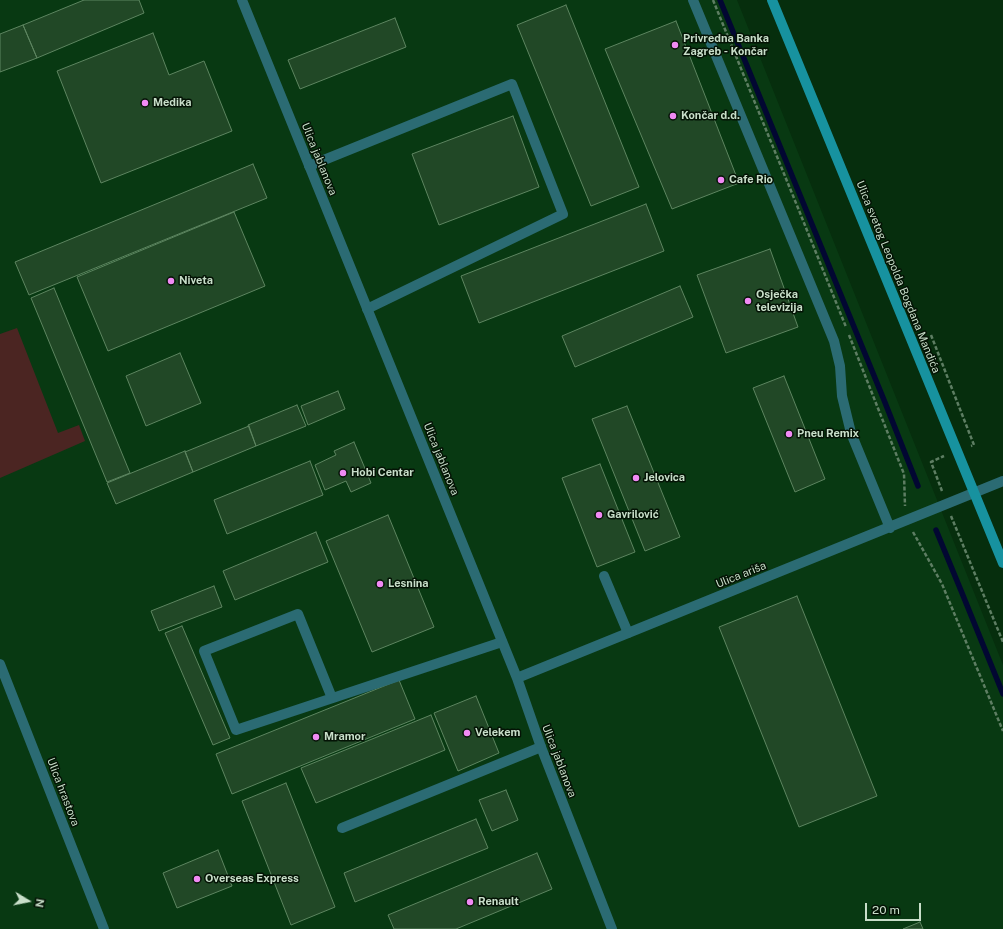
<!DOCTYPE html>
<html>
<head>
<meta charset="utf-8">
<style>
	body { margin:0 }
	#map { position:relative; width:1003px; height:929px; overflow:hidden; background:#062e0d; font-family:"Public Sans",sans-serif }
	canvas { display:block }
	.north { position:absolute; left:8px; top:881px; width:40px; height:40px; -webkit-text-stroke:3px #041305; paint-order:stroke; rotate:100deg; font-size:11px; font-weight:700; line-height:16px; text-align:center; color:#c8dec9 }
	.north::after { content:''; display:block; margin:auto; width:14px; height:18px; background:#c8dec9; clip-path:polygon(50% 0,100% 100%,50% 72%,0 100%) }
	.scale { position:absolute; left:865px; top:903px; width:56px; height:18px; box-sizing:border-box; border:2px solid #c8dec9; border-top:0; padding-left:5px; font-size:12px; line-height:14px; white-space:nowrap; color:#c8dec9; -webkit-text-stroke:3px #041305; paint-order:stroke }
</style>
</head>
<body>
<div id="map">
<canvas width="1003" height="929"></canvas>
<div class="north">N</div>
<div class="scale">20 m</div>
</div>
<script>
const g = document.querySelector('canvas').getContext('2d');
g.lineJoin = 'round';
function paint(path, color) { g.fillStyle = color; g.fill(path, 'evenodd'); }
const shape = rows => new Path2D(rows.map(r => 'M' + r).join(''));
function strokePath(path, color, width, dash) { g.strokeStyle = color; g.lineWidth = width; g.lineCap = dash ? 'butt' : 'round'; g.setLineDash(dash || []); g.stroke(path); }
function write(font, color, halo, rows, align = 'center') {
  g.font = font + ' "Public Sans",sans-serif'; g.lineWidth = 3; g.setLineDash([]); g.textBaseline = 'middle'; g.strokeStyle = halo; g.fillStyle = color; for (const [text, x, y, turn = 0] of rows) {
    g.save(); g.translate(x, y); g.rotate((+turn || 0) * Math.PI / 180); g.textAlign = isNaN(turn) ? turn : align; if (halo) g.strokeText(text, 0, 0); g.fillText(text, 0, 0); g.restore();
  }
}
paint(shape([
	[0,0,737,0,1003,665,1003,929,0,929]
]), '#083912');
paint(shape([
	[17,328,58,433,79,425,85,441,0,478,0,334]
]), '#4b2522');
strokePath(shape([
	[720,0,884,400,918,486],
	[936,530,962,593,1003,694]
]), '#020732', 5.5);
const building = shape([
	[84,0,139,0,144,13,37,58,23,25,84,0],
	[566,5,639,187,591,206,517,25,566,5],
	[395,18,406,47,300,89,288,60,395,18],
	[676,21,739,183,672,209,605,49,676,21],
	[23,25,37,58,0,72,0,34,23,25],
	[153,33,169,75,204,61,232,131,101,183,57,71,153,33],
	[513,116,539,187,439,225,412,154,513,116],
	[253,164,267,198,29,295,15,262,253,164],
	[646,204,664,251,479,323,461,276,646,204],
	[234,212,265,286,108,351,77,277,234,212],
	[770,249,798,327,726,353,697,275,770,249],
	[680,286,693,317,575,367,562,336,680,286],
	[54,288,130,473,107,482,31,298,54,288],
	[180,353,201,403,146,426,126,376,180,353],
	[784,376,825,479,795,492,753,388,784,376],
	[338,391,345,409,308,425,301,406,338,391],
	[297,405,306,426,256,446,248,425,297,405],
	[627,406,680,537,645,551,592,419,627,406],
	[249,426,256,446,193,472,185,452,249,426],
	[354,442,371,483,351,492,346,481,325,490,315,465,336,455,334,451,354,442],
	[185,451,193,472,116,504,107,483,185,451],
	[310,461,323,495,227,534,214,500,310,461],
	[600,464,635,552,597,567,562,478,600,464],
	[388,515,434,627,372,652,326,541,388,515],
	[316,532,328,562,235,600,223,571,316,532],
	[214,586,222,607,159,631,151,611,214,586],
	[797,596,877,796,799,827,719,627,797,596],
	[182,626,230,738,213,745,165,633,182,626],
	[399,680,415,719,232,794,216,754,399,680],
	[476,696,499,753,458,771,434,713,476,696],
	[431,715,445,750,316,803,301,768,431,715],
	[286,783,335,907,291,925,242,801,286,783],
	[506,790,518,820,492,831,479,800,506,790],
	[476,819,488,848,355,902,344,873,476,819],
	[218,850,232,886,177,908,163,873,218,850],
	[537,853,552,889,456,929,394,929,388,915,537,853],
	[920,922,923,929,903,929,920,922]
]);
paint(building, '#214826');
strokePath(building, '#5d8560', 1);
strokePath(shape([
	[713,0,798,208,846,327],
	[849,335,904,474,905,506],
	[931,335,974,445,971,446],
	[942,491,931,462,944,456],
	[951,516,1003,642],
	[913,532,942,584,1003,731]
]), '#5e7e63', 2.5, [4, 2]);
strokePath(shape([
	[309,166,512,84,563,214,367,309],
	[604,576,628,633],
	[332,698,298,614,204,651,236,730,502,642],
	[342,828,541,747]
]), '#2b6b73', 10);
strokePath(shape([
	[242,0,517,678,541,747,612,929],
	[693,0,834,341,840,366,842,396,851,433,890,528],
	[0,664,104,929],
	[517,678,1003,481]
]), '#2b6b73', 10);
strokePath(shape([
	[772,0,1003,563]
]), '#17929f', 10);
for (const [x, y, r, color] of [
	[675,45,4,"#f18af4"],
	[145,103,4,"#f18af4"],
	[673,116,4,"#f18af4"],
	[721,180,4,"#f18af4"],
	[171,281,4,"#f18af4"],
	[748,301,4,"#f18af4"],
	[789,434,4,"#f18af4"],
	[343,473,4,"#f18af4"],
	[636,478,4,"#f18af4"],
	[599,515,4,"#f18af4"],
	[380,584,4,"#f18af4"],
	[467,733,4,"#f18af4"],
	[316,737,4,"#f18af4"],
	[197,879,4,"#f18af4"],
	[470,902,4,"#f18af4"]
]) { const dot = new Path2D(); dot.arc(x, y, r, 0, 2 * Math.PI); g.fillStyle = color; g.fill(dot); strokePath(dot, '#041305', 1.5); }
write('bold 11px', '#c8dec9', '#041305', [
	["Privredna Banka",683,39],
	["Zagreb - Končar",683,52],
	["Medika",153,103],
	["Končar d.d.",681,116],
	["Cafe Rio",729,180],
	["Niveta",179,281],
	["Osječka",756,295],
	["televizija",756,308],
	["Pneu Remix",797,434],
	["Hobi Centar",351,473],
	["Jelovica",644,478],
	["Gavrilović",607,515],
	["Lesnina",388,584],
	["Velekem",475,733],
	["Mramor",324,737],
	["Overseas Express",205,879],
	["Renault",478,902]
], 'left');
write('11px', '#c8dec9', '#041305', [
	["Ulica jablanova",319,159,68],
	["Ulica svetog Leopolda Bogdana Mandića",898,277,68],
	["Ulica jablanova",441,459,68],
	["Ulica ariša",741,575,-22],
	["Ulica jablanova",559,761,69],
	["Ulica hrastova",63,792,69]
]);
</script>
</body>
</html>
